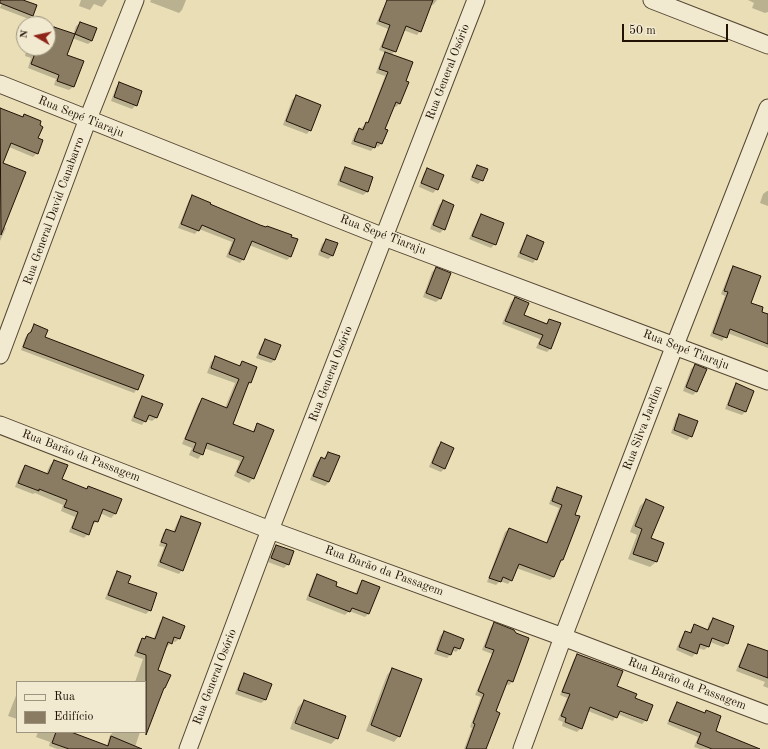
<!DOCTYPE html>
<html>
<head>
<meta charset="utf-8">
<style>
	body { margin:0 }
	#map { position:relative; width:768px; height:749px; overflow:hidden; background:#e9deb6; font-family:"Old Standard TT",serif }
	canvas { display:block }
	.legend { position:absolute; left:16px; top:681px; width:130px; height:52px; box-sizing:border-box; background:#f1ead0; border:1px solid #9e947f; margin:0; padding:5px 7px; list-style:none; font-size:12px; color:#221206 }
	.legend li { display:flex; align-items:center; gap:8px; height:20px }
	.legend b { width:20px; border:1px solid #9e947f }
	.north { position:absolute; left:16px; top:16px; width:40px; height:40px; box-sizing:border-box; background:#f1ead0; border:1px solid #9e947f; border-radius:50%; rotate:279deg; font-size:11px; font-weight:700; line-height:16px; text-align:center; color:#221206 }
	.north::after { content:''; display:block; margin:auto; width:14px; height:18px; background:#8f2418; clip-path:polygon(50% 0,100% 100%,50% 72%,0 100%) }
	.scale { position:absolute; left:622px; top:24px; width:106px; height:18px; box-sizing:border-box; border:2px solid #221206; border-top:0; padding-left:5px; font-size:12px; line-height:14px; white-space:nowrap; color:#221206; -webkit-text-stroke:3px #f1ead0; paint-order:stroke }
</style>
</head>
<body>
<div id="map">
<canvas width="768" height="749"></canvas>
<ul class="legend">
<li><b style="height:5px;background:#f1ead0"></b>Rua</li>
<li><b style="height:11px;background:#897c62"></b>Edifício</li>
</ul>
<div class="north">N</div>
<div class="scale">50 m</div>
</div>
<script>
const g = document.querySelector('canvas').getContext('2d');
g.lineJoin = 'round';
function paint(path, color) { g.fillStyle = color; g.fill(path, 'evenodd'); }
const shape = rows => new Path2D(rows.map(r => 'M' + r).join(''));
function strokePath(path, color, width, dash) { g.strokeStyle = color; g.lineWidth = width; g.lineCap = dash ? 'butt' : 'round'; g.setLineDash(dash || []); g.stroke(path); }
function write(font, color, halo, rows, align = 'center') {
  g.font = font + ' "Old Standard TT",serif'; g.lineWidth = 3; g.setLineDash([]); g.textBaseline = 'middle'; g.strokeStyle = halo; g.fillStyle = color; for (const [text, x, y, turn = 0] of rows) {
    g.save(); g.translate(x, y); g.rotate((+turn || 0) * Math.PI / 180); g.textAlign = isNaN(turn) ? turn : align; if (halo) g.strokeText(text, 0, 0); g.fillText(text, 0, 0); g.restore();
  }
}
paint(shape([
	[3,0,20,0,32,15,29,19,0,8],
	[81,0,107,0,102,7,94,4,90,10,79,6],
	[151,0,186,0,182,10,179,13,150,2],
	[421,0,437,0,433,5],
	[748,0,768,0,768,12,765,13,752,8,754,3],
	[386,4,420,31,417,35,403,30,395,51,391,55,404,81,400,103,396,107,393,106,384,130,381,144,378,147,375,146,371,151,351,144,355,133,359,129,361,130,362,127,367,124,385,76,376,73,382,57,386,53,379,50,388,29,376,24,383,8],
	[80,23,92,41,88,44,72,38,66,55,82,62,73,87,69,90,54,85,56,79,28,68,31,58,25,56,27,48,48,48,48,40,51,32,55,28,73,35,76,26],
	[120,83,136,105,132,109,111,101,116,87],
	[296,96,310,130,307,134,283,125,292,100],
	[0,109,22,118,24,115,37,139,37,153,33,157,9,147,2,163,3,227,6,228,0,241],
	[477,166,482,180,478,184,470,180,474,170],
	[346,168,372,178,367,192,363,195,337,185,342,171],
	[427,170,437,189,433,193,419,187,424,173],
	[767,191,768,191,768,206,760,203,763,194],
	[193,196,209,205,290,257,287,260,249,245,243,259,240,263,226,257,232,242,199,229,195,234,178,228,189,200],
	[443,201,444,229,440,233,430,229,439,205],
	[481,215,495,244,491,248,469,239,478,219],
	[527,236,536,259,533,263,517,257,524,240],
	[326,240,337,244,332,256,328,259,318,255,322,244],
	[733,267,750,303,760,312,768,315,768,348,727,333,722,341,710,336,725,296,721,294,730,271],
	[436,268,450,273,440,299,436,302,423,297,432,272],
	[515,298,523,316,546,324,549,320,550,349,547,352,536,348,540,339,502,324,511,302],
	[34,326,44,338,137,389,134,393,21,350,25,338],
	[265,341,275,360,271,363,256,358,262,344],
	[215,358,238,366,242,363,250,383,246,387,232,425,252,432,258,424,253,478,249,483,234,476,240,461,204,448,202,454,198,459,189,455,192,448,182,444,198,404,202,400,225,408,235,383,207,373,211,362],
	[695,365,697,391,693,395,683,391,691,369],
	[736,385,745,412,742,415,725,409,733,388],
	[143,397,161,405,156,418,152,421,146,419,142,425,131,421,139,401],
	[680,415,691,436,687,440,671,433,676,418],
	[441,444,445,468,441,472,429,467,437,447],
	[328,453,338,457,329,482,325,486,310,480,317,462,321,458,323,459],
	[54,461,61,480,86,490,89,487,115,514,111,518,100,513,97,521,92,525,88,534,84,538,69,532,75,517,61,511,63,505,35,493,33,494,15,487,21,471,25,466,46,474,50,465],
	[557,488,574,515,562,560,559,563,554,577,550,580,516,568,511,580,508,584,500,581,496,585,487,582,505,532,509,529,546,543,559,508,549,504,554,491],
	[646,500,650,538,663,543,656,562,650,567,628,559,637,535,630,532,640,506],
	[181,517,182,570,179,574,157,566,164,547,159,546,163,533,167,530,173,532,178,521],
	[277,546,288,564,284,568,268,562,273,549],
	[117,573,150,610,146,614,105,599,114,576],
	[317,575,334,586,355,594,359,585,362,581,368,614,365,617,349,611,345,615,306,600,314,579],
	[164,618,183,626,179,639,175,642,172,641,167,647,165,646,156,670,147,724,145,724,145,682,135,682,143,659,134,656,139,643,143,639,146,637,153,640,160,622],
	[713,619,733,627,727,644,723,647,710,642,708,647,704,650,698,648,696,653,692,657,676,650,682,636,685,632,689,634,691,629,694,625,707,630,709,623],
	[494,624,512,682,509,685,505,684,494,712,486,747,488,749,464,749,472,728,470,727,481,697,475,695,492,654,482,650,491,627],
	[444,632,460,648,456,652,452,650,450,655,447,658,434,654,440,636],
	[749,645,768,652,768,688,763,686,765,682,736,671,745,649],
	[578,656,615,686,634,699,652,706,646,721,646,719,616,708,615,710,645,721,642,724,617,714,613,721,588,711,581,728,577,732,562,726,563,722,558,720,567,698,560,695,574,659],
	[392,669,399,736,394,742,366,731,387,675],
	[245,674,270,684,265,700,261,703,235,694,241,678],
	[17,693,17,719,8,716],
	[304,701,337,738,331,744,290,729,298,707],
	[677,703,714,731,760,749,700,749,694,747,698,737,667,724,674,707],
	[38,732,69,732,107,745,110,735,114,732,118,733,118,732,140,732,135,747,141,749,57,749,49,746,50,742,36,737]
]), '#0003');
const building = shape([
	[0,0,23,0,37,5,33,16,0,3,0,0],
	[387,0,433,0,421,32,406,26,396,52,382,47,390,25,379,21,387,0],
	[80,22,97,28,92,41,75,34,80,22],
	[54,27,75,34,67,55,84,61,74,87,57,81,59,75,31,64,37,48,48,48,48,44,54,27],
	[385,52,413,62,406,81,409,82,400,104,396,102,385,129,388,130,382,144,377,142,375,148,354,141,359,128,363,130,366,122,368,123,388,72,379,69,385,52],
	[119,82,142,91,137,106,114,97,119,82],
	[296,95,321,105,311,131,286,121,296,95],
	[0,108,23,117,24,114,41,121,40,125,43,127,38,138,43,140,38,154,11,143,3,163,26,172,1,235,0,108],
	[477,165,488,169,483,181,472,177,477,165],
	[345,167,373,177,368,192,340,181,345,167],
	[427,168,444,175,438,190,421,183,427,168],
	[192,195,211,203,210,204,260,225,266,227,267,226,292,235,291,237,298,239,291,257,252,241,244,260,229,254,235,239,202,225,199,231,181,224,192,195],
	[443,200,454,205,445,230,433,225,443,200],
	[481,214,504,223,496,245,472,236,481,214],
	[527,235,544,242,537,260,520,253,527,235],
	[326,239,338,243,333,256,321,251,326,239],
	[733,266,761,276,751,303,763,307,762,312,768,314,768,344,730,329,727,338,713,333,728,292,724,291,733,266],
	[436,267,451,273,441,299,426,293,436,267],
	[515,297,529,303,524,315,547,324,549,319,561,323,551,349,539,344,543,335,505,321,515,297],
	[34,324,48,330,45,337,144,375,138,390,23,347,28,334,31,332,34,324],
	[265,339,281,345,275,360,259,354,265,339],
	[215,356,240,366,242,361,257,367,251,383,249,382,233,424,254,432,257,423,274,430,254,479,237,472,244,457,207,443,203,455,193,451,196,443,185,439,202,398,227,408,239,379,211,368,215,356],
	[695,364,707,369,697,392,686,387,695,364],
	[736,383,754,391,746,412,728,405,736,383],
	[142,396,163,404,157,418,149,415,146,422,134,417,142,396],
	[679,414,698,421,692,437,674,430,679,414],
	[441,442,454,448,445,469,432,463,441,442],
	[328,452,340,456,329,482,313,476,321,457,325,459,328,452],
	[54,460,68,465,62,479,87,489,88,486,122,499,116,514,103,509,98,522,94,521,89,535,72,528,78,512,64,507,67,500,39,489,39,491,18,483,25,465,48,474,54,460],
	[557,487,582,496,575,515,580,516,563,560,561,560,554,577,519,564,512,581,503,577,501,582,489,578,509,528,547,543,562,505,552,501,557,487],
	[646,499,664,507,651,538,664,543,657,562,633,554,642,529,635,526,646,499],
	[181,516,201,523,183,571,160,562,167,544,161,542,166,529,175,532,181,516],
	[276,545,294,551,289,565,271,558,276,545],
	[117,571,131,576,128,583,157,593,151,611,108,595,117,571],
	[317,574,337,582,336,586,357,594,362,580,380,587,369,614,352,608,350,612,309,596,317,574],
	[163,617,185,626,180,639,174,637,172,644,168,642,158,670,171,675,165,688,164,688,146,735,146,655,137,652,142,638,145,639,146,636,155,639,163,617],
	[713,618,734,626,728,644,712,638,709,647,700,644,697,654,679,647,685,631,691,633,694,624,708,630,713,618],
	[494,622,514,630,516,633,529,638,513,682,508,680,496,711,500,713,486,749,466,749,475,724,473,723,484,694,478,691,494,650,485,647,494,622],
	[444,631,464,639,460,649,454,647,451,655,437,650,444,631],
	[748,644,768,651,768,678,739,667,748,644],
	[577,654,623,671,617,686,637,694,635,698,653,705,647,721,620,711,617,718,590,707,582,729,565,722,566,718,561,716,570,694,562,692,577,654],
	[392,668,422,679,400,737,371,725,392,668],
	[244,673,272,684,266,700,238,690,244,673],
	[304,700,346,716,338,739,295,723,304,700],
	[677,702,705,713,706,710,721,716,716,731,760,749,712,749,697,743,701,733,669,721,677,702],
	[56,732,71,732,108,746,111,736,142,749,69,749,52,743,56,732]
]);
paint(building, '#897c62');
strokePath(building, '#221206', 1);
const minor = shape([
	[652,0,768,45],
	[0,84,384,237,768,381],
	[0,355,86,124,135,0],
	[0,425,270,530,563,637,768,715],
	[188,749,270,530,476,0],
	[522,749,563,637,675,345,768,108]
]);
strokePath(minor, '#544532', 19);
strokePath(minor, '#f1ead0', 17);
write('12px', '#221206', '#f1ead0', [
	["Rua General Osório",448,72,-69],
	["Rua Sepé Tiaraju",81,117,22],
	["Rua General David Canabarro",54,211,-70],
	["Rua Sepé Tiaraju",383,235,21],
	["Rua Sepé Tiaraju",686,350,21],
	["Rua General Osório",331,374,-69],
	["Rua Silva Jardim",643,428,-69],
	["Rua Barão da Passagem",81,456,21],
	["Rua Barão da Passagem",384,571,20],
	["Rua General Osório",215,677,-69],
	["Rua Barão da Passagem",687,684,21]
]);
</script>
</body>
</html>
